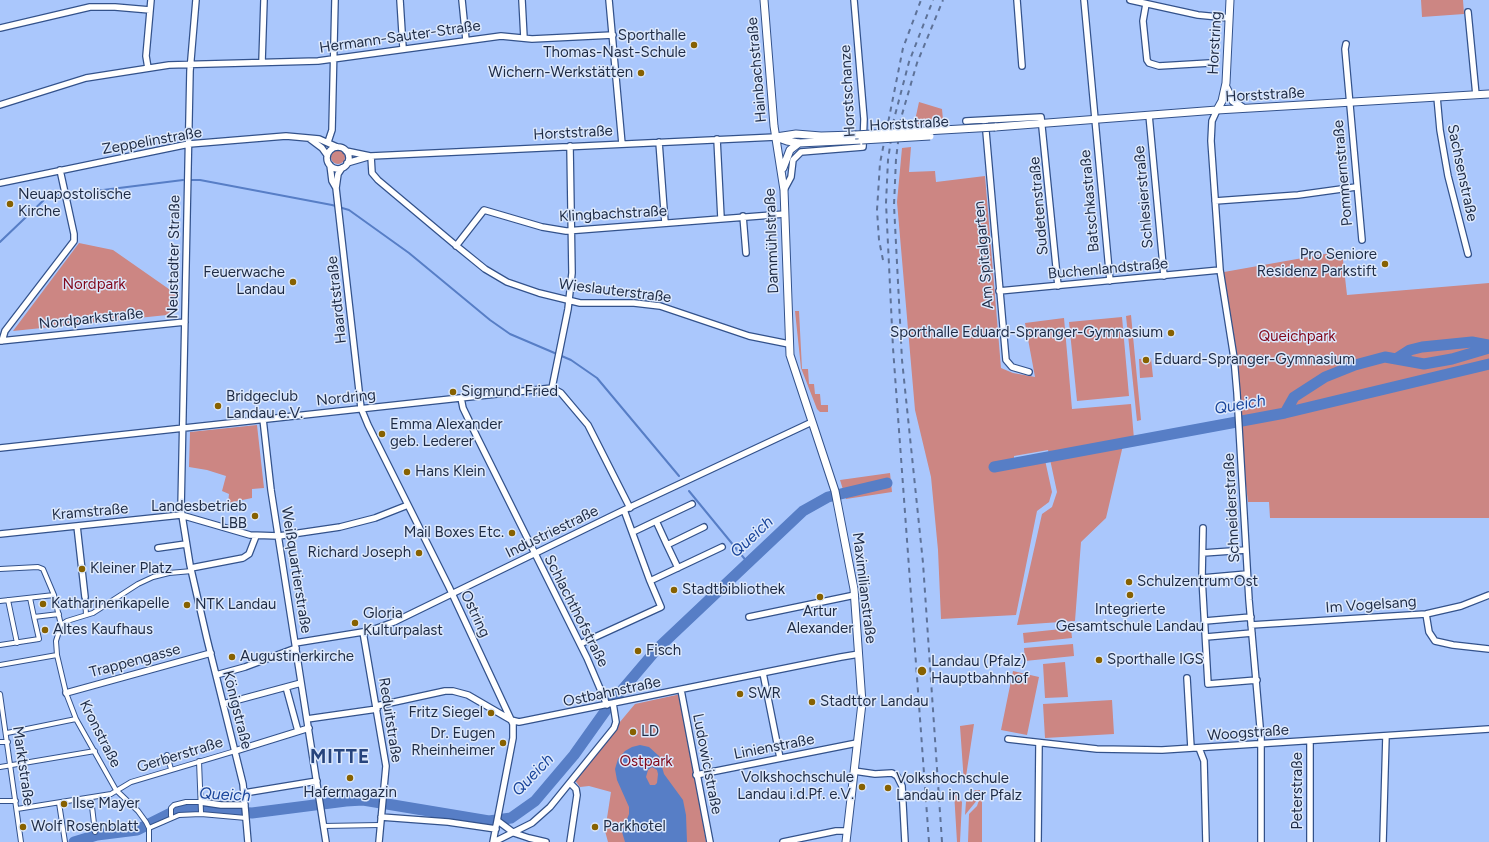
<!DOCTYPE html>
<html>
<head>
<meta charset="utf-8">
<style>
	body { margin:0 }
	canvas { display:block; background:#aac7fc }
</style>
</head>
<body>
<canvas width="1489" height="842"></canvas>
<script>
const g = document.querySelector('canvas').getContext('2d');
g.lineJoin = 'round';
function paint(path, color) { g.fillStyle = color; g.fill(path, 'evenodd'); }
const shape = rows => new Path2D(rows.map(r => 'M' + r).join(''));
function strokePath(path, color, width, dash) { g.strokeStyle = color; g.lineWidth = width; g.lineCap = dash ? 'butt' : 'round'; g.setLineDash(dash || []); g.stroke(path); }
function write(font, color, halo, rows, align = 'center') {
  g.font = font + ' Figtree,sans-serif'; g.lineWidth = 3; g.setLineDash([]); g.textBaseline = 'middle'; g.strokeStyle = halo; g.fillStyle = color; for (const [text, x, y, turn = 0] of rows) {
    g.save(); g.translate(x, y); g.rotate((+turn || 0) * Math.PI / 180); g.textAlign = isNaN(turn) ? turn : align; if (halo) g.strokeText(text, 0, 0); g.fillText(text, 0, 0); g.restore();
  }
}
paint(shape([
	[1421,0,1463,0,1464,14,1422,17],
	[919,102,942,109,943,120,914,125],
	[911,147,909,172,935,171,936,182,985,176,1001,368,1013,373,1035,377,1025,323,1064,318,1072,409,1131,404,1134,439,1124,441,1106,518,1081,542,1075,621,1017,625,1042,514,1052,507,1057,492,1048,450,1014,456,1014,465,1045,460,1052,492,1049,502,1037,511,1016,615,941,619,938,550,931,477,915,410,897,202,902,148],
	'331 157a7 7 0 1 1 14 0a7 7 0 1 1-14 0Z',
	[79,243,113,250,176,294,176,311,167,315,13,331],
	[1342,251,1347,295,1489,283,1489,518,1270,518,1269,502,1248,502,1238,420,1235,371,1224,272],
	[795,311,799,311,802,369,808,369,809,384,814,384,815,394,820,394,821,405,828,405,828,412,820,412,817,409,801,368],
	[1131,315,1141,420,1137,421,1126,316],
	[1122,317,1129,396,1077,401,1069,322],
	[1151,358,1153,377,1140,378,1139,359],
	[257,425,264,488,252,489,252,498,228,503,229,494,222,491,226,476,207,470,189,467,190,432],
	[890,473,892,492,846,499,840,480],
	[1071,628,1072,638,1024,643,1023,633],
	[1073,644,1074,656,1025,661,1024,648],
	[1065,662,1068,697,1045,698,1043,664],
	[1013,671,1039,677,1027,735,1001,730],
	[681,694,706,842,608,842,605,831,611,792,589,786,580,787,573,778,635,704],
	[1112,700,1114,734,1045,738,1043,704],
	[974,724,965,783,964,783,960,726],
	[975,790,980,790,978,799,965,815,966,802],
	[982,791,982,842,968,842,969,814,977,806],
	[954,792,962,802,960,842,957,842]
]), '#cc8683');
paint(shape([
	[640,745,649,747,659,756,664,774,683,800,686,815,687,842,625,842,622,832,629,814,629,807,617,780,615,769,618,759,625,751,632,747],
	[652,767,657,770,658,774,657,783,655,785,650,785,646,777,648,770]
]), '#577ec6');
strokePath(shape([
	[189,180,200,180,332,205,349,210,409,253,490,320,510,334,571,360,597,378,679,476],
	[0,242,47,197,183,180],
	[689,491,748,563]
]), '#577ec6', 2);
strokePath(shape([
	[1396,359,1410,350,1422,347,1472,342,1489,345],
	[1285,413,1294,397,1325,377,1355,365,1385,357,1424,364,1452,359,1489,348],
	[994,467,1285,413,1489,364],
	[74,842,97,835,137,830,171,813,188,809,252,813,346,801,363,800,489,821,511,818,535,801,574,755,611,703,657,649,803,511,828,497,887,483]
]), '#577ec6', 11);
const pedestrian = shape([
	[0,569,38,567,43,569,54,595,61,625],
	[85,597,86,615],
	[30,598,34,617],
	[8,600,17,643],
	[0,601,54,595],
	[0,645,39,639,34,617,59,614],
	[0,665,57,655],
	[0,694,21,842],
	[7,733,76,719],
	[0,742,8,742],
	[167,755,171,769],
	[199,761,201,812],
	[0,767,95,751],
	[91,798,95,832],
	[0,801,16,801],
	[59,803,65,842],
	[17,809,111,794,131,782,235,751],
	[171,816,171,808,174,805,186,802,201,802],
	[323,826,380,825],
	[149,828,179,815,201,814,246,818],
	[149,842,149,828,146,822,138,811,116,790,76,719,66,693,57,655,56,641,61,625,67,621,93,613,138,584,153,577,169,573,192,571]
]);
const minor = shape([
	[196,0,190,71,181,509,190,565,207,639,243,784,248,842],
	[400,0,403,48],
	[462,0,466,40],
	[522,0,524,38],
	[609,0,622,144],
	[1017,0,1022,66],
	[1084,0,1110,281],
	[1130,0,1198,15,1229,18],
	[1146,4,1143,21,1147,60,1149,63,1159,66,1210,63],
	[1468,12,1476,95],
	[0,28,90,7,115,7,150,10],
	[1346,44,1345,49,1362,240],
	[262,62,264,0],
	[148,68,146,56,151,0],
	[1437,97,1440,130,1448,176,1468,254],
	[0,105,86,78,169,65,318,61,501,36,532,39,613,35],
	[1217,110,1212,121,1211,141,1220,270,1234,358,1237,393,1249,600,1261,738,1261,842],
	[1149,115,1164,276],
	[985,120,1006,360,1012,367,1029,372],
	[966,121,1041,117,1058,286],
	[310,139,322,148,327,155],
	[717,139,721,218],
	[328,142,332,130,335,0],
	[659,142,665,223],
	'327 158a11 11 0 1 1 22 0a11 11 0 1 1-22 0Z',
	[346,151,370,156],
	[371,156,372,173,378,180,453,243,485,269,507,282,539,293,580,303,634,303,660,306,749,336,789,344],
	[347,163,371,156,776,137],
	[330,165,332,181,336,188],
	[342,168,338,174,336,188,361,408,368,425,449,587,513,724,513,738,493,842],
	[0,183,189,144,286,136,319,139,337,147],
	[784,190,791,177,793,160,801,152,863,147,864,119,854,0],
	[1215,201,1298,195,1356,187],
	[743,216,746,253],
	[456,246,484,210,542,227,566,231,785,214],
	[999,291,1220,270],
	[0,341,185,322],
	[2,341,5,331,74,241,74,234,60,170],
	[552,388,568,309,572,273,570,146],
	[461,398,463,408,477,437,587,658,607,705],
	[263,419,271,490,326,842],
	[0,448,552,388,561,393,588,425,630,508],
	[624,510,650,581],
	[77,526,85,597],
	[1203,528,1202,578,1208,684,1257,680],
	[633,532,656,521],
	[0,534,181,515,250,535,279,536,340,527,375,518,408,505],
	[667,545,656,521,692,504],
	[158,548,186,544],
	[1203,553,1246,550],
	[191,568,243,558,249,554,256,536],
	[678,568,667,545,704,527],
	[1202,578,1247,574],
	[1426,614,1429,632,1435,641,1453,645,1489,649],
	[749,617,855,595],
	[1205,621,1251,617],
	[1251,625,1426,614,1461,606,1489,595],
	[363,632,386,766,379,842],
	[1206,637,1252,633],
	[295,643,369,631,394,622,624,510,812,422],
	[580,644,661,607,650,581,722,547],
	[763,673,780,758],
	[216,675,245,667,296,648],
	[1187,678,1191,748],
	[286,687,298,731],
	[681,690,710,842],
	[66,693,211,653],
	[223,704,301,683],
	[376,706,445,691,453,691,468,695,511,720,519,722,841,657,859,654],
	[307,719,377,709],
	[1008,739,1097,749,1162,750,1489,729],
	[1199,748,1204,761,1206,842],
	[235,751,309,728],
	[854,771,875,774,892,773,897,776,902,786,905,842],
	[696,775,857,743],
	[570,783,576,789,577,795,570,842],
	[244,793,317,781],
	[201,802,221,805,245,805],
	[381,817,448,822,496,829],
	[498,821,514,833,529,838,546,842],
	[494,842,532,823,550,807,614,728,616,722,613,703],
	[783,842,836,831,847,831],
	[1038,842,1039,744],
	[1310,842,1310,741],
	[1383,842,1386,736]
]);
const tertiary = shape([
	[764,0,774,126,784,190,790,355,835,491,854,589,862,703,846,842],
	[1226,87,1233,101,1243,108],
	[1217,110,1222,101,1226,83,1230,0],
	[995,127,1217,110,1489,94],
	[776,137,787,141,799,143,862,140],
	[776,137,796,134,821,136,855,135],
	[783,168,790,150,799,143]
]);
strokePath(pedestrian, '#33528b', 6);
strokePath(minor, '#33528b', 8);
strokePath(tertiary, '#33528b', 9);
strokePath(pedestrian, '#fff', 4);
strokePath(minor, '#fff', 5.5);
strokePath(tertiary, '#fff', 7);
strokePath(shape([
	[883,260,879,240,877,210,880,163,903,48,921,0],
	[929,842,893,348,886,203,888,160,894,119,909,62,933,0],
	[942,842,923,563,902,360,894,205,896,159,901,118,917,63,943,0]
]), '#5e7298', 2, [5, 5]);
const tertiaryBridge = shape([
	[855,135,995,127],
	[862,140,930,136]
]);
strokePath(tertiaryBridge, '#33528b', 9, []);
strokePath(tertiaryBridge, '#fff', 7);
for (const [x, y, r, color] of [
	[694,45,4,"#876100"],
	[641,73,4,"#876100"],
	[10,204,4,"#876100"],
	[1385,264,4,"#876100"],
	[293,282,4,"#876100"],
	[1171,333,4,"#876100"],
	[1146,360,4,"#876100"],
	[453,392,4,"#876100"],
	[218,406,4,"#876100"],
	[382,434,4,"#876100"],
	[407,472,4,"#876100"],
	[255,516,4,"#876100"],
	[512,533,4,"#876100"],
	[419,553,4,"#876100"],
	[82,569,4,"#876100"],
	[1129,582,4,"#876100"],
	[674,590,4,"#876100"],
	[1130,595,4,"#876100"],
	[820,597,4,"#876100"],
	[43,604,4,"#876100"],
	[187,605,4,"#876100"],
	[355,623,4,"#876100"],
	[45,630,4,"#876100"],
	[638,651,4,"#876100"],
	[232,657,4,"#876100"],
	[1099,660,4,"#876100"],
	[922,671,5,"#876100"],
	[740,694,4,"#876100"],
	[812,702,4,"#876100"],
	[491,713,4,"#876100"],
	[633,732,4,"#876100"],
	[503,743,4,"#876100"],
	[350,778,4,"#876100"],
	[862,787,4,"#876100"],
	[888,788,4,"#876100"],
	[64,804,4,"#876100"],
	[23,827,4,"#876100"],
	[595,827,4,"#876100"]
]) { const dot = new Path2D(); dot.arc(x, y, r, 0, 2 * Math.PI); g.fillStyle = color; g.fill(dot); strokePath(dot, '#dce8fc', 1.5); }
write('15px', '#1e2b45', '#dce8fc', [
	["Sporthalle",686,36,"right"],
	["Thomas-Nast-Schule",686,53,"right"],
	["Wichern-Werkstätten",633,73,"right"],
	["Neuapostolische",18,195],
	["Kirche",18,212],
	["Pro Seniore",1377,255,"right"],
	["Residenz Parkstift",1377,272,"right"],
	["Feuerwache",285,273,"right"],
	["Landau",285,290,"right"],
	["Sporthalle Eduard-Spranger-Gymnasium",1163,333,"right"],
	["Eduard-Spranger-Gymnasium",1154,360],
	["Sigmund Fried",461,392],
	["Bridgeclub",226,397],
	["Landau e.V.",226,414],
	["Emma Alexander",390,425],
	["geb. Lederer",390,442],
	["Hans Klein",415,472],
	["Landesbetrieb",247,507,"right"],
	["LBB",247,524,"right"],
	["Mail Boxes Etc.",504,533,"right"],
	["Richard Joseph",411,553,"right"],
	["Kleiner Platz",90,569],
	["Schulzentrum Ost",1137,582],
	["Stadtbibliothek",682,590],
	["Katharinenkapelle",51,604],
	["NTK Landau",195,605],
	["Integrierte",1130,610,"center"],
	["Gesamtschule Landau",1130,627,"center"],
	["Artur",820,612,"center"],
	["Alexander",820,629,"center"],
	["Gloria",363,614],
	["Kulturpalast",363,631],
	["Altes Kaufhaus",53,630],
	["Fisch",646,651],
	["Augustinerkirche",240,657],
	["Sporthalle IGS",1107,660],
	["Landau (Pfalz)",931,662],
	["Hauptbahnhof",931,679],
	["SWR",748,694],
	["Stadttor Landau",820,702],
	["Fritz Siegel",483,713,"right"],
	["LD",641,732],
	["Dr. Eugen",495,734,"right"],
	["Rheinheimer",495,751,"right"],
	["Volkshochschule",854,778,"right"],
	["Landau i.d.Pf. e.V.",854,795,"right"],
	["Volkshochschule",896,779],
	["Landau in der Pfalz",896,796],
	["Hafermagazin",350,793,"center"],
	["Ilse Mayer",72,804],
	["Wolf Rosenblatt",31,827],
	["Parkhotel",603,827]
], 'left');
write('15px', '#1e2b45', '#dce8fc', [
	["Hermann-Sauter-Straße",400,37,-8],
	["Horstring",1215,43,-87],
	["Hainbachstraße",757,70,-95],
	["Horstschanze",848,91,-93],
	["Horststraße",1265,95,-3],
	["Horststraße",909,124,-3],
	["Horststraße",573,133,-3],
	["Zeppelinstraße",152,141,-10],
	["Pommernstraße",1343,173,-95],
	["Sachsenstraße",1462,173,78],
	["Schlesierstraße",1144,197,-95],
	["Batschkastraße",1090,201,-95],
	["Sudetenstraße",1039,206,-95],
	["Klingbachstraße",613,214,-3],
	["Dammühlstraße",772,241,-92],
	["Am Spitalgarten",984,255,-95],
	["Neustadter Straße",174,257,-89],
	["Buchenlandstraße",1108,269,-5],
	["Wieslauterstraße",615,291,7],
	["Haardtstraße",337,300,-96],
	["Nordparkstraße",91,319,-6],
	["Nordring",346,398,-6],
	["Schneiderstraße",1232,508,-93],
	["Kramstraße",90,512,-5],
	["Industriestraße",552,532,-26],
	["Weißquartierstraße",296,570,81],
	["Maximilianstraße",864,588,83],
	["Im Vogelsang",1371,605,-4],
	["Schlachthofstraße",576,611,63],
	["Ostring",475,614,65],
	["Trappengasse",135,661,-15],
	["Ostbahnstraße",612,692,-12],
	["Königstraße",237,710,76],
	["Reduitstraße",390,720,81],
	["Woogstraße",1248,733,-4],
	["Kronstraße",100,734,63],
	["Linienstraße",774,747,-11],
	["Gerberstraße",180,755,-17],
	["Ludowicistraße",707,764,79],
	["Marktstraße",23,766,82],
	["Peterstraße",1298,791,-90]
]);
write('15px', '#80071b', '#dce8fc', [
	["Nordpark",94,285],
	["Queichpark",1297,337],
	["Ostpark",646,762]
]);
write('italic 16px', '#19459b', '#dce8fc', [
	["Queich",1240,405,-10],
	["Queich",752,537,-43],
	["Queich",533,775,-46],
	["Queich",225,795,3]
]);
g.letterSpacing = '1px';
write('bold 19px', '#27447c', '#dce8fc', [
	["MITTE",340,757]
]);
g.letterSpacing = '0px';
</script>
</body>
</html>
